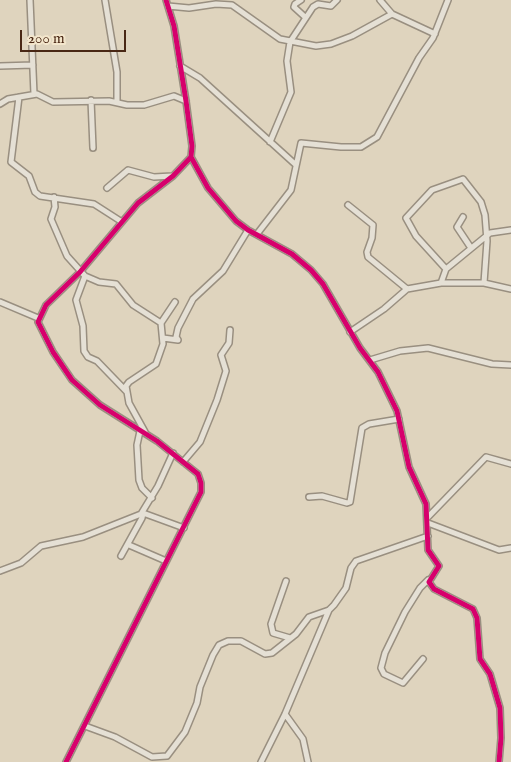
<!DOCTYPE html>
<html>
<head>
<meta charset="utf-8">
<style>
	body { margin:0 }
	#map { position:relative; width:511px; height:762px; overflow:hidden; background:#dfd4be; font-family:"IM FELL English",serif }
	canvas { display:block }
	.scale { position:absolute; left:20px; top:30px; width:106px; height:22px; box-sizing:border-box; border:2px solid #492714; border-top:0; padding-left:6px; font-size:15px; line-height:18px; white-space:nowrap; color:#492714; -webkit-text-stroke:4px #f3e6cc; paint-order:stroke }
</style>
</head>
<body>
<div id="map">
<canvas width="511" height="762"></canvas>
<div class="scale">200 m</div>
</div>
<script>
const g = document.querySelector('canvas').getContext('2d');
g.lineJoin = 'round';
const shape = rows => new Path2D(rows.map(r => 'M' + r).join(''));
function strokePath(path, color, width, dash) { g.strokeStyle = color; g.lineWidth = width; g.lineCap = dash ? 'butt' : 'round'; g.setLineDash(dash || []); g.stroke(path); }
const minor = shape([
	[30,0,34,94],
	[105,0,117,72,117,101],
	[301,0,295,4,294,7,305,17],
	[380,0,392,14,435,34],
	[168,6,189,8,216,4,232,5,280,39,316,46,331,44,352,36,392,14],
	[0,66,33,65],
	[180,66,200,78,296,165],
	[19,97,11,162,29,176,35,192,40,196,94,204,122,222],
	[91,100,93,148],
	[0,104,8,99,37,94,53,102,109,101,127,105,144,105,174,96,186,101],
	[270,142,291,92,287,61,290,42,313,7,318,4,331,6,337,0],
	[191,157,208,188,236,221,248,230,292,254,311,270,323,284,360,348,378,372,397,411,409,467,426,504,428,550,439,566,429,582,434,589,473,609,477,618,480,659,490,674,500,708,501,738,499,762],
	[107,188,128,170,154,177,172,176],
	[54,197,55,207,51,219,67,256,85,276,99,282,116,284,133,305,161,323,163,344,156,364,129,382,126,386,129,403,145,432],
	[348,205,373,225,372,238,367,252,368,257,407,289],
	[463,217,457,227,471,248],
	[257,234,291,190,301,143,341,147,361,147,377,137,419,58,433,38,448,0],
	[446,269,416,236,406,218,432,190,463,179,481,202,485,215,487,241,484,283],
	[85,276,76,300,83,326,84,351,88,357,97,361,126,391],
	[441,283,484,283,511,289],
	[0,302,38,318],
	[161,323,175,302],
	[350,332,384,309,407,289,441,283,446,269,490,233,511,230],
	[163,338,178,340,176,337,178,328,193,299,223,271,248,230],
	[370,360,400,351,428,348,492,364,511,365],
	[140,431,137,445,139,480,142,488,152,498],
	[183,462,200,442,217,400,226,371,221,355,229,343,230,330],
	[309,497,322,496,347,503,350,502,362,428,369,424,399,419],
	[428,517,486,457,511,464],
	[428,523,499,550,511,548],
	[129,545,166,561],
	[121,556,142,518,143,513,184,528],
	[0,571,21,563,41,546,83,537,141,514,158,486,173,453],
	[286,581,271,624,273,633,290,638],
	[423,659,403,683,384,674,381,668,385,653,405,612,420,588,428,580],
	[285,714,303,739,308,762],
	[85,726,115,737,152,757,167,756,185,732,197,703,200,687,213,655,219,645,228,641,241,641,265,654,272,653,296,634,309,617,329,610,334,605,346,588,351,568,356,561,428,536],
	[66,762,201,492,201,483,198,474,157,441,100,405,72,380,53,352,38,322,46,305,80,272,138,203,173,176,191,157,192,146,186,101,174,26,166,0],
	[261,762,285,714,329,610]
]);
strokePath(minor, '#998f80', 8);
strokePath(minor, '#e5e0d5', 5);
strokePath(shape([
	[191,157,208,188,236,221,248,230,292,254,311,270,323,284,360,348,378,372,397,411,409,467,426,504,428,550,439,566,429,582,434,589,473,609,477,618,480,659,490,674,500,708,501,738,499,762],
	[66,762,201,492,201,483,198,474,157,441,100,405,72,380,53,352,38,322,46,305,80,272,138,203,173,176,191,157,192,146,186,101,174,26,166,0]
]), '#d6006c', 5);
</script>
</body>
</html>
